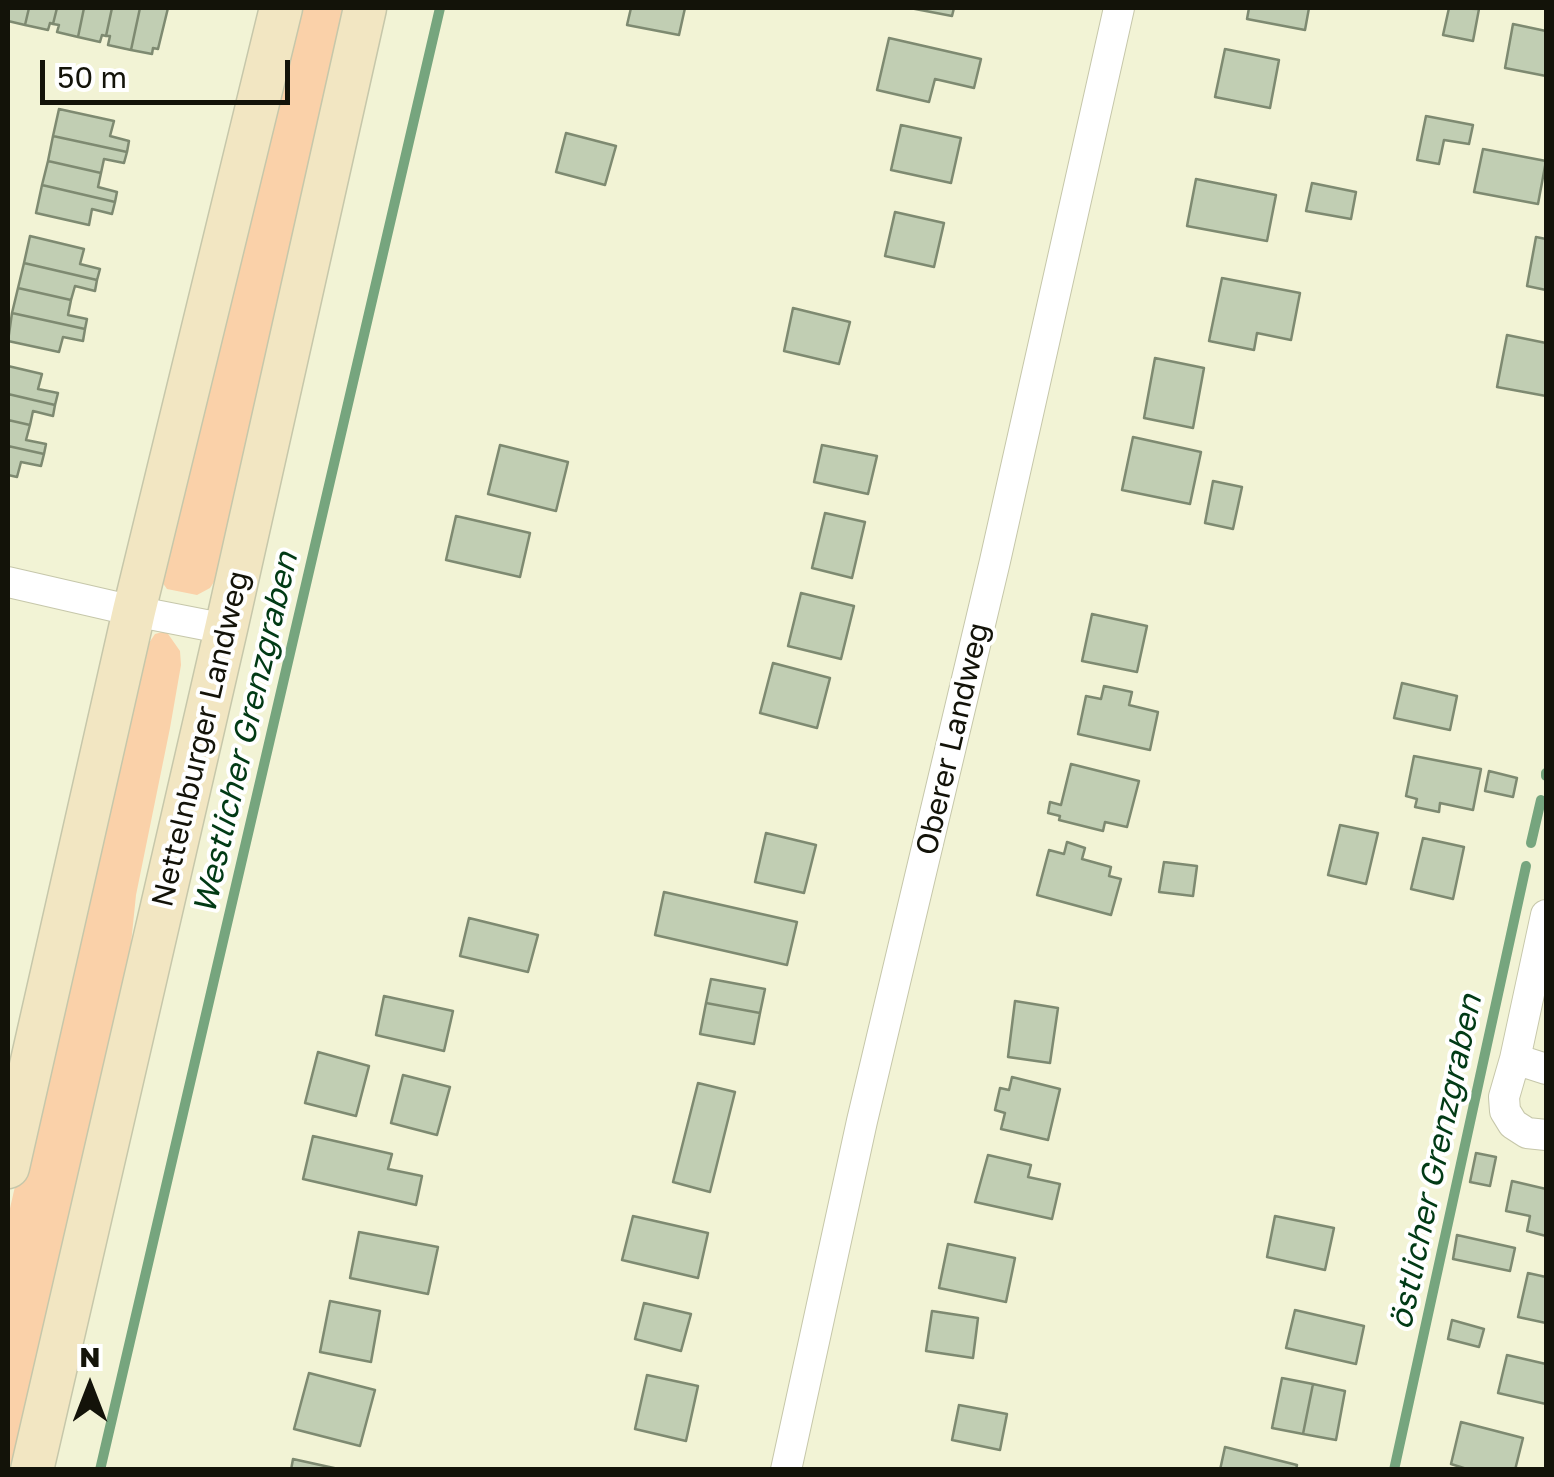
<!DOCTYPE html>
<html>
<head>
<meta charset="utf-8">
<style>
	body { margin:0 }
	#map { position:relative; width:1554px; height:1477px; overflow:hidden; background:#f2f3d5; font-family:"Golos Text",sans-serif }
	canvas { display:block }
	.frame { position:absolute; inset:0; border:10px solid #131309; pointer-events:none }
	.north { position:absolute; left:40px; top:1337px; width:100px; height:100px; -webkit-text-stroke:8px #fff; paint-order:stroke; rotate:0deg; font-size:28px; font-weight:700; line-height:40px; text-align:center; color:#131309 }
	.north::after { content:''; display:block; margin:auto; width:35px; height:45px; background:#131309; clip-path:polygon(50% 0,100% 100%,50% 72%,0 100%) }
	.scale { position:absolute; left:40px; top:60px; width:250px; height:45px; box-sizing:border-box; border:5px solid #131309; border-top:0; padding-left:12px; font-size:30px; line-height:35px; white-space:nowrap; color:#131309; -webkit-text-stroke:8px #fff; paint-order:stroke }
</style>
</head>
<body>
<div id="map">
<canvas width="1554" height="1477"></canvas>
<div class="frame"></div>
<div class="north">N</div>
<div class="scale">50 m</div>
</div>
<script>
const g = document.querySelector('canvas').getContext('2d');
g.lineJoin = 'round';
function paint(path, color) { g.fillStyle = color; g.fill(path, 'evenodd'); }
const shape = rows => new Path2D(rows.map(r => 'M' + r).join(''));
function strokePath(path, color, width, dash) { g.strokeStyle = color; g.lineWidth = width; g.lineCap = dash ? 'butt' : 'round'; g.setLineDash(dash || []); g.stroke(path); }
function write(font, color, halo, rows, align = 'center') {
  g.font = font + ' "Golos Text",sans-serif'; g.lineWidth = 8; g.setLineDash([]); g.textBaseline = 'middle'; g.strokeStyle = halo; g.fillStyle = color; for (const [text, x, y, turn = 0] of rows) {
    g.save(); g.translate(x, y); g.rotate((+turn || 0) * Math.PI / 180); g.textAlign = isNaN(turn) ? turn : align; if (halo) g.strokeText(text, 0, 0); g.fillText(text, 0, 0); g.restore();
  }
}
paint(shape([
	[294,8,352,8,222,570,210,588,197,595,167,589,162,582],
	[166,631,180,651,181,665,170,728,136,895,125,1002,16,1469,8,1470,8,1217,79,907,147,646,155,634]
]), '#fad1a9');
strokePath(shape([
	[1546,776,1546,773],
	[1531,843,1541,800],
	[100,1470,440,8],
	[1394,1470,1526,866]
]), '#76a57e', 10);
const building = shape([
	[8,8,29,8,25,25,8,21,8,8],
	[29,8,57,8,53,24,50,23,48,30,25,25,29,8],
	[57,8,84,8,78,37,57,32,59,25,53,24,57,8],
	[84,8,112,8,106,36,102,35,100,42,78,37,84,8],
	[112,8,140,8,131,50,108,45,110,36,106,36,112,8],
	[140,8,168,8,158,49,153,48,152,54,131,50,140,8],
	[631,8,685,8,679,35,627,25,631,8],
	[910,8,954,8,952,16,910,8],
	[1249,8,1309,8,1305,30,1247,19,1249,8],
	[1449,8,1479,9,1473,41,1443,35,1449,8],
	[1513,24,1546,31,1546,76,1505,68,1513,24],
	[889,38,981,59,974,88,935,79,929,102,877,90,889,38],
	[1225,49,1279,60,1270,108,1215,97,1225,49],
	[59,109,114,121,110,136,129,141,127,152,53,136,59,109],
	[1426,116,1473,125,1469,144,1444,140,1439,164,1417,160,1426,116],
	[901,125,961,138,951,183,891,170,901,125],
	[566,133,616,146,605,185,556,172,566,133],
	[53,136,127,152,124,163,104,159,101,173,48,161,53,136],
	[1483,149,1546,161,1538,204,1474,192,1483,149],
	[48,161,101,173,98,187,117,192,115,202,42,185,48,161],
	[1196,179,1276,195,1267,241,1187,226,1196,179],
	[1312,183,1356,192,1351,219,1306,211,1312,183],
	[42,185,115,202,112,214,92,209,89,225,36,213,42,185],
	[895,212,944,223,934,267,885,256,895,212],
	[30,236,84,249,80,264,100,269,97,280,24,263,30,236],
	[1536,237,1546,239,1546,290,1527,286,1536,237],
	[24,263,97,280,95,291,75,286,71,300,18,288,24,263],
	[1222,278,1300,293,1291,340,1257,333,1254,350,1209,341,1222,278],
	[18,288,71,300,68,315,87,319,85,329,12,313,18,288],
	[793,308,850,322,839,364,784,351,793,308],
	[12,313,85,329,83,341,63,337,59,352,8,341,12,313],
	[1507,335,1546,343,1546,396,1497,387,1507,335],
	[1155,358,1204,368,1193,428,1144,418,1155,358],
	[8,366,42,374,38,389,58,393,55,405,8,394,8,366],
	[8,394,55,405,53,416,33,411,30,425,8,420,8,394],
	[8,420,30,425,26,440,46,444,44,454,8,446,8,420],
	[1133,437,1201,452,1190,504,1122,490,1133,437],
	[500,445,568,462,556,511,488,494,500,445],
	[822,445,877,456,868,494,814,482,822,445],
	[8,446,44,454,41,466,21,462,17,477,8,475,8,446],
	[1213,481,1242,487,1233,529,1205,523,1213,481],
	[825,513,865,522,852,578,812,568,825,513],
	[456,516,530,533,520,577,446,560,456,516],
	[801,593,854,606,841,659,788,646,801,593],
	[1092,614,1147,626,1137,672,1082,661,1092,614],
	[773,663,830,678,817,728,760,713,773,663],
	[1402,683,1457,696,1450,730,1394,718,1402,683],
	[1104,686,1132,692,1129,705,1158,712,1150,750,1078,734,1086,696,1101,699,1104,686],
	[1414,756,1481,769,1473,810,1440,803,1439,812,1415,807,1417,799,1406,796,1414,756],
	[1071,764,1139,781,1127,827,1105,822,1103,831,1059,820,1060,816,1048,813,1050,802,1061,805,1071,764],
	[1489,771,1517,778,1513,797,1485,791,1489,771],
	[1340,825,1378,833,1366,884,1328,875,1340,825],
	[766,833,816,845,804,893,755,882,766,833],
	[1423,838,1464,847,1453,899,1411,889,1423,838],
	[1067,842,1085,848,1082,859,1111,867,1109,876,1121,879,1111,915,1037,895,1049,850,1064,854,1067,842],
	[1164,862,1197,866,1193,896,1159,892,1164,862],
	[664,892,797,922,787,965,655,935,664,892],
	[469,918,538,935,528,972,460,956,469,918],
	[711,979,765,989,760,1013,706,1003,711,979],
	[384,996,453,1011,444,1051,376,1035,384,996],
	[1015,1001,1058,1008,1050,1063,1008,1057,1015,1001],
	[706,1003,760,1013,754,1044,700,1034,706,1003],
	[318,1052,369,1066,356,1116,305,1103,318,1052],
	[403,1075,450,1087,437,1135,391,1123,403,1075],
	[1012,1077,1060,1089,1048,1140,1001,1129,1005,1113,995,1110,1000,1088,1009,1090,1012,1077],
	[698,1083,735,1092,710,1192,673,1182,698,1083],
	[313,1136,392,1154,388,1169,422,1176,416,1205,303,1179,313,1136],
	[1476,1153,1496,1157,1490,1186,1470,1182,1476,1153],
	[988,1155,1031,1165,1028,1177,1060,1184,1052,1219,975,1202,988,1155],
	[1512,1181,1546,1189,1546,1236,1527,1231,1530,1216,1506,1211,1512,1181],
	[633,1216,708,1233,698,1278,622,1260,633,1216],
	[1275,1216,1334,1228,1325,1270,1267,1257,1275,1216],
	[359,1232,438,1247,428,1294,350,1278,359,1232],
	[1457,1235,1515,1248,1510,1271,1453,1259,1457,1235],
	[948,1244,1015,1258,1006,1302,939,1288,948,1244],
	[1528,1273,1546,1277,1546,1323,1518,1317,1528,1273],
	[330,1301,380,1311,371,1362,320,1352,330,1301],
	[644,1303,691,1314,681,1351,635,1339,644,1303],
	[1295,1310,1364,1326,1356,1364,1286,1348,1295,1310],
	[932,1311,978,1318,973,1358,926,1351,932,1311],
	[1452,1320,1484,1329,1479,1347,1448,1339,1452,1320],
	[1507,1355,1546,1364,1546,1404,1498,1393,1507,1355],
	[309,1373,375,1390,360,1446,294,1429,309,1373],
	[647,1375,698,1386,686,1441,635,1429,647,1375],
	[1282,1378,1313,1384,1303,1434,1272,1428,1282,1378],
	[1313,1384,1345,1391,1336,1440,1303,1434,1313,1384],
	[959,1405,1007,1414,1000,1450,952,1440,959,1405],
	[1461,1422,1523,1438,1515,1470,1470,1470,1451,1464,1461,1422],
	[1225,1447,1297,1465,1296,1470,1220,1470,1225,1447],
	[293,1459,343,1470,291,1470,293,1459]
]);
paint(building, '#c1ceb3');
strokePath(building, '#7e8a71', 2.5);
const street = shape([
	[8,582,134,611,226,629],
	[1515,1059,1546,915],
	[1546,1069,1515,1059,1504,1097,1505,1111,1513,1124,1527,1133,1546,1135],
	[786,1470,862,1121,995,561,1119,8]
]);
const secondary = shape([
	[8,1167,134,611,281,8],
	[32,1470,226,629,365,8]
]);
strokePath(street, '#c6c7aa', 32);
strokePath(secondary, '#c6c7aa', 45);
strokePath(street, '#fff', 30);
strokePath(secondary, '#f2e6c2', 42);
write('30px', '#131309', '#fff', [
	["Nettelnburger Landweg",201,739,-77],
	["Oberer Landweg",953,739,-77]
]);
write('italic 32px', '#013a15', '#fff', [
	["Westlicher Grenzgraben",246,733,-77],
	["östlicher Grenzgraben",1436,1162,-78]
]);
</script>
</body>
</html>
